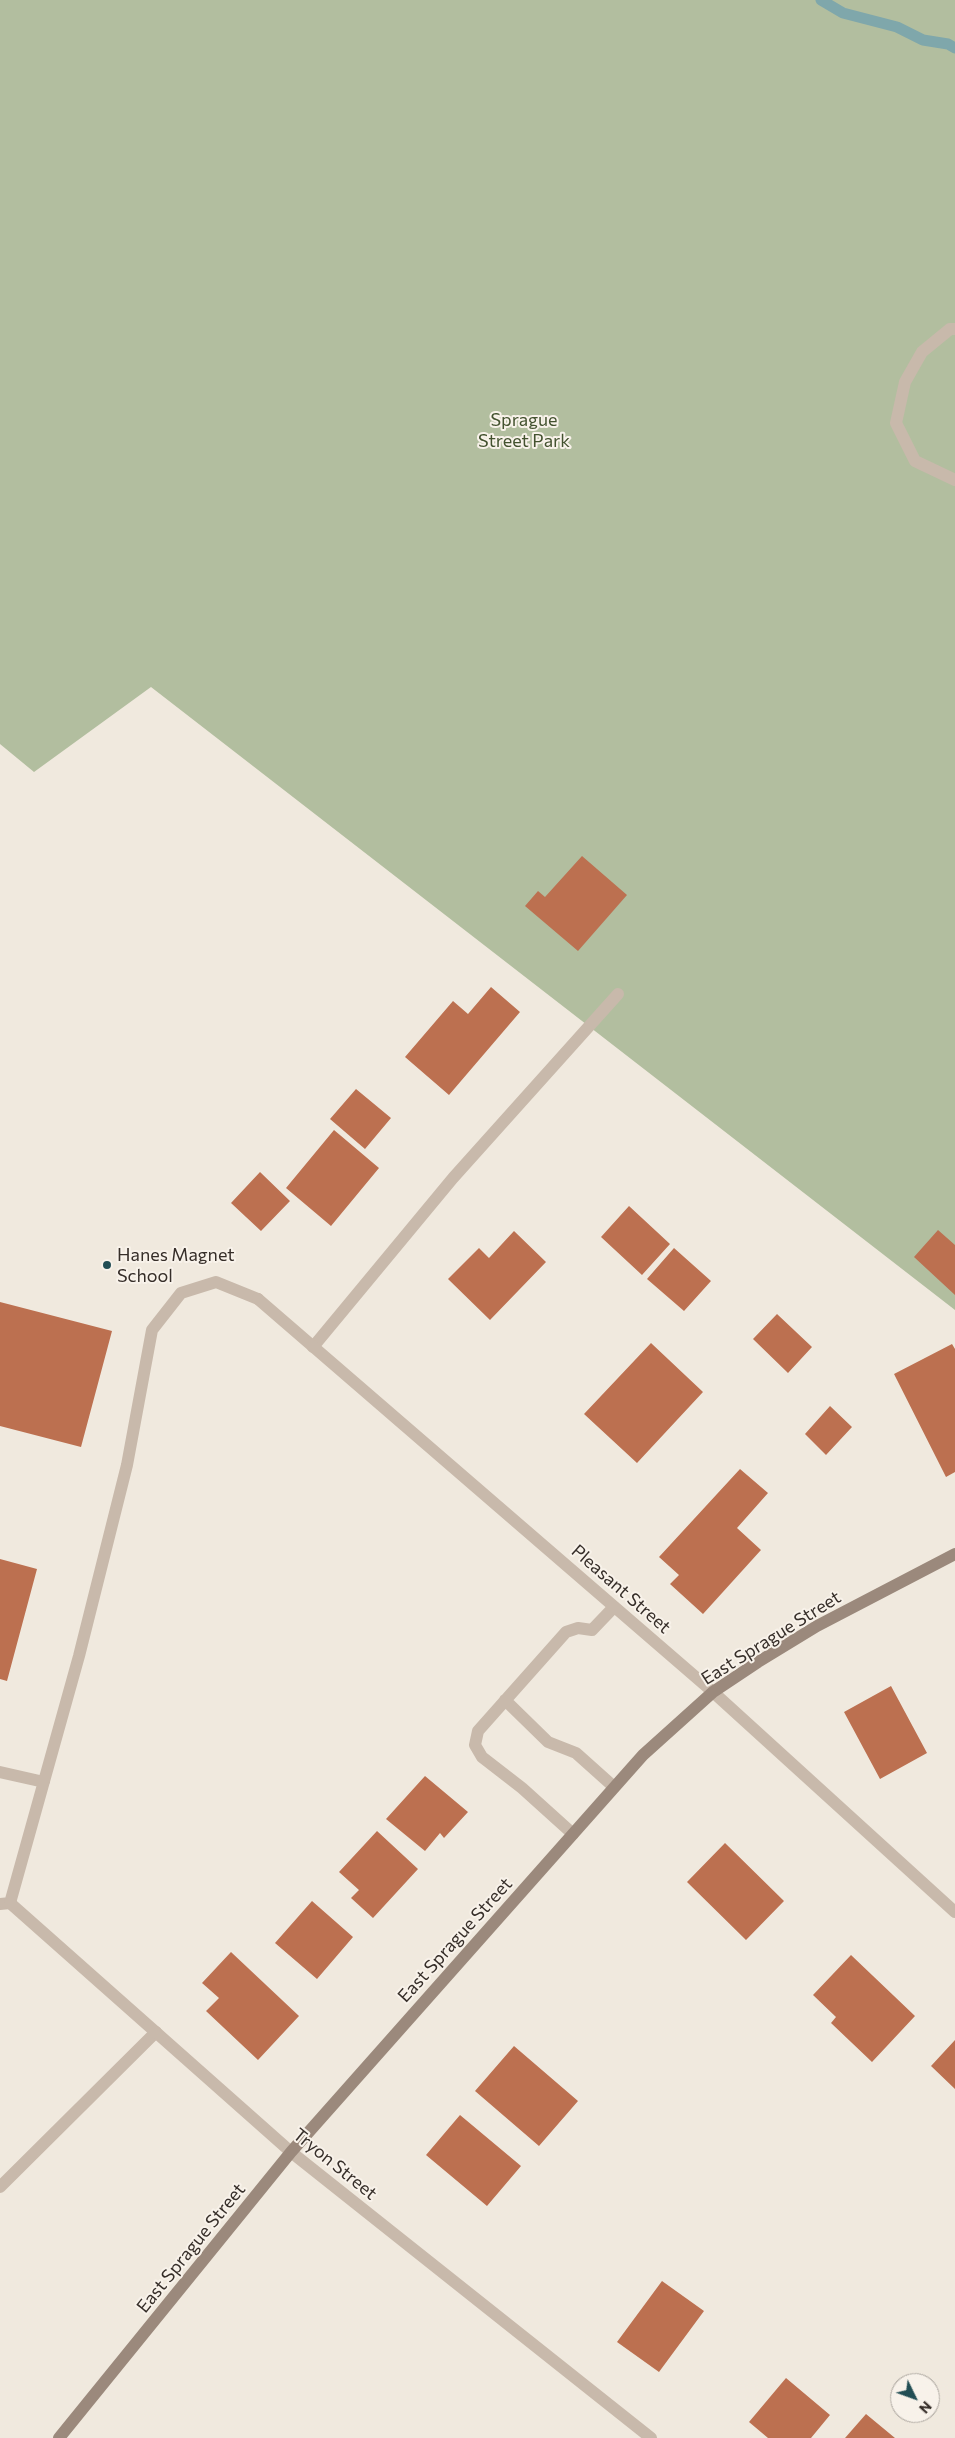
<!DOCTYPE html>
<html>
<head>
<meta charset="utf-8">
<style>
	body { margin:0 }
	#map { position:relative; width:955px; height:2438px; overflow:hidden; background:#f0e9de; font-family:Commissioner,sans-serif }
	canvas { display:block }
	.north { position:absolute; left:890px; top:2373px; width:50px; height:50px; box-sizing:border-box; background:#f8f2ea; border:1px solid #aaa49d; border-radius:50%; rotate:132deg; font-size:14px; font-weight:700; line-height:20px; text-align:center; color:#362e29 }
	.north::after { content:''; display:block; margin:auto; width:18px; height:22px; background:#224e54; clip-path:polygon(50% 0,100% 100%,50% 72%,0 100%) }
</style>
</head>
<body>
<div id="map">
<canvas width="955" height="2438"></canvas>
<div class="north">N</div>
</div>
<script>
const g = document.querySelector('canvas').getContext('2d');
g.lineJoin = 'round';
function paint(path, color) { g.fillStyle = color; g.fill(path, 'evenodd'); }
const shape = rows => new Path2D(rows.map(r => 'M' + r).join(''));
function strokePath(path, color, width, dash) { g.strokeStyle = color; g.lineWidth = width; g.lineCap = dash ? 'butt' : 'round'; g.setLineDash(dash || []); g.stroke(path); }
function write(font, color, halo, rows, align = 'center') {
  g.font = font + ' Commissioner,sans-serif'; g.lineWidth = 4; g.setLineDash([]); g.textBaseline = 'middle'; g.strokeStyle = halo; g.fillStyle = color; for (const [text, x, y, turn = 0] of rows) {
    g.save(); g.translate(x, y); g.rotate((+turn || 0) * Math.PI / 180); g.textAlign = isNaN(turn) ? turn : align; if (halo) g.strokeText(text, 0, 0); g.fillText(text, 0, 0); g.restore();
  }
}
paint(shape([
	[0,0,955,0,955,1310,151,687,34,772,0,744]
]), '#b2be9f');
strokePath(shape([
	[821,0,843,13,897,27,923,40,948,44,955,48]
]), '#7fa7ab', 11);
paint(shape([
	[582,856,627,895,578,951,525,906,538,891,545,897],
	[491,987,520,1012,449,1095,405,1057,453,1001,468,1014],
	[356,1089,391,1118,365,1149,330,1119],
	[334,1130,379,1168,331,1226,286,1188],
	[260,1172,290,1201,261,1231,231,1203],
	[629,1206,670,1244,642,1275,601,1237],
	[938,1230,955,1245,955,1295,914,1257],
	[514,1231,546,1262,490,1320,448,1279,479,1248,489,1258],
	[674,1248,711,1281,684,1311,647,1279],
	[0,1302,112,1331,81,1447,0,1426],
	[777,1314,812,1347,788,1373,753,1339],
	[651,1343,703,1392,637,1463,584,1414],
	[952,1344,955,1349,955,1472,946,1477,894,1374],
	[830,1406,852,1427,826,1455,805,1434],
	[740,1469,768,1493,737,1528,761,1550,703,1614,670,1584,679,1575,659,1557],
	[0,1559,37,1569,7,1681,0,1679],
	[891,1686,927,1753,880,1779,844,1712],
	[425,1776,468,1812,444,1838,440,1833,425,1851,386,1819],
	[377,1831,418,1869,373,1918,351,1898,359,1890,339,1872],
	[725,1843,784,1901,746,1940,687,1882],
	[312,1901,353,1937,317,1979,275,1943],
	[231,1952,299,2016,258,2060,206,2011,219,1998,202,1983],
	[851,1955,915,2016,872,2062,831,2023,836,2017,813,1995],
	[955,2040,955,2089,931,2066],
	[514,2046,578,2101,539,2146,475,2091],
	[460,2115,521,2166,487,2206,426,2155],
	[662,2281,704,2311,659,2372,617,2342],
	[786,2378,830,2415,811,2438,768,2438,749,2422],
	[866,2414,895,2438,845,2438]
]), '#bc7050');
strokePath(shape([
	[955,329,950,329,922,352,905,382,896,423,915,461,955,480],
	[313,1347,453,1178,618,994],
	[505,1700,548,1742,576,1753,614,1787],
	[0,1772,44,1782],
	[573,1834,522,1788,482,1757,475,1745,478,1731,566,1632,578,1628,592,1630,614,1607],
	[0,1904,10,1903,79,1656,127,1465,152,1330,181,1293,216,1282,258,1299],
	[0,2187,156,2032]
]), '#c8b9ab', 12);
strokePath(shape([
	[258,1299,713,1692,955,1912],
	[10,1903,291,2152,651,2438]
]), '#c8b9ab', 12);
strokePath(shape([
	[59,2438,291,2152,643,1755,713,1692,758,1662,817,1626,955,1554]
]), '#9b897c', 12);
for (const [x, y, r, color] of [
	[107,1265,5,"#224e54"]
]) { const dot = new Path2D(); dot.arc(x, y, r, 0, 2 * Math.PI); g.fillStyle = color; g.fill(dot); strokePath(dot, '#f8f2ea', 2); }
write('18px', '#43522f', '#f8f2ea', [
	["Sprague",524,420],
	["Street Park",524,441]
]);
write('18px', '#362e29', '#f8f2ea', [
	["Hanes Magnet",117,1255],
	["School",117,1276]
], 'left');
write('18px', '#362e29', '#f8f2ea', [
	["Pleasant Street",621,1589,41],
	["East Sprague Street",771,1638,-32],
	["East Sprague Street",455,1940,-48],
	["Tryon Street",335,2164,39],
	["East Sprague Street",191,2248,-51]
]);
</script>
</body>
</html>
